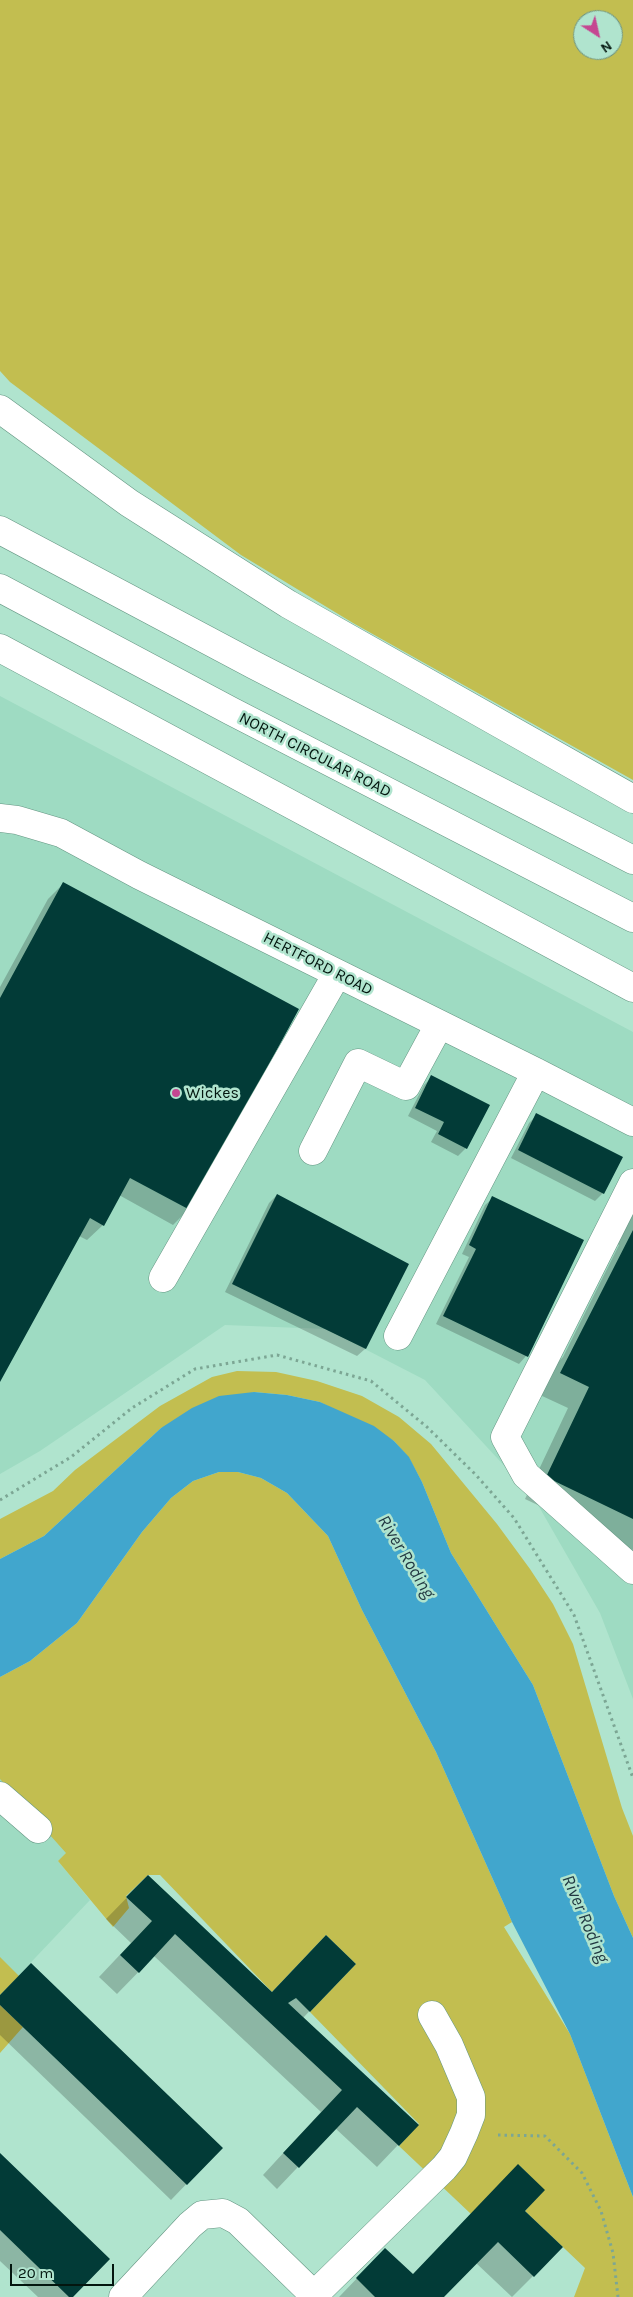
<!DOCTYPE html>
<html>
<head>
<meta charset="utf-8">
<style>
	body { margin:0 }
	#map { position:relative; width:633px; height:2297px; overflow:hidden; background:#b0e4ce; font-family:Karla,sans-serif }
	canvas { display:block }
	.north { position:absolute; left:573px; top:10px; width:50px; height:50px; box-sizing:border-box; background:#b0e4ce; border:1px solid #6b9282; border-radius:50%; rotate:145deg; font-size:14px; font-weight:700; line-height:20px; text-align:center; color:#03160f }
	.north::after { content:''; display:block; margin:auto; width:18px; height:22px; background:#c54691; clip-path:polygon(50% 0,100% 100%,50% 72%,0 100%) }
	.scale { position:absolute; left:10px; top:2264px; width:104px; height:22px; box-sizing:border-box; border:2px solid #03160f; border-top:0; padding-left:6px; font-size:15px; line-height:18px; white-space:nowrap; color:#03160f; -webkit-text-stroke:4px #b0e4ce; paint-order:stroke }
</style>
</head>
<body>
<div id="map">
<canvas width="633" height="2297"></canvas>
<div class="north">N</div>
<div class="scale">20 m</div>
</div>
<script>
const g = document.querySelector('canvas').getContext('2d');
g.lineJoin = 'round';
function paint(path, color) { g.fillStyle = color; g.fill(path, 'evenodd'); }
const shape = rows => new Path2D(rows.map(r => 'M' + r).join(''));
function strokePath(path, color, width, dash) { g.strokeStyle = color; g.lineWidth = width; g.lineCap = dash ? 'butt' : 'round'; g.setLineDash(dash || []); g.stroke(path); }
function write(font, color, halo, rows, align = 'center') {
  g.font = font + ' Karla,sans-serif'; g.lineWidth = 5; g.setLineDash([]); g.textBaseline = 'middle'; g.strokeStyle = halo; g.fillStyle = color; for (const [text, x, y, turn = 0] of rows) {
    g.save(); g.translate(x, y); g.rotate((+turn || 0) * Math.PI / 180); g.textAlign = isNaN(turn) ? turn : align; if (halo) g.strokeText(text, 0, 0); g.fillText(text, 0, 0); g.restore();
  }
}
paint(shape([
	[0,696,633,1032,633,1699,600,1613,534,1498,425,1380,326,1329,225,1325,40,1451,0,1474],
	[0,1756,79,1841,58,1861,90,1900,0,1995]
]), '#9edbc2');
paint(shape([
	[0,0,633,0,633,780,353,623,241,555,10,382,0,371],
	[583,20,613,20,613,50,583,50],
	[237,1371,276,1372,317,1381,362,1396,399,1417,431,1444,497,1524,530,1569,553,1604,573,1644,622,1808,633,1836,633,1938,614,1896,533,1685,451,1553,422,1482,409,1458,394,1441,320,1402,287,1395,254,1392,161,1428,44,1536,0,1559,0,1519,53,1491,75,1470,160,1406,212,1377],
	[219,1472,238,1472,261,1478,287,1493,328,1536,362,1610,436,1752,512,1922,504,1927,570,2034,633,2197,633,2297,574,2297,585,2268,525,2211,544,2190,519,2165,471,2214,399,2146,419,2124,310,2012,356,1964,326,1935,272,1992,160,1875,148,1875,126,1896,129,1908,113,1927,58,1861,66,1853,0,1779,0,1677,30,1661,77,1623,142,1532,171,1498,193,1481],
	[0,1957,19,1976,0,1995],
	[0,2005,23,2027,0,2053]
]), '#c2be50');
paint(shape([
	[254,1392,287,1395,320,1402,374,1426,394,1441,409,1457,422,1482,451,1553,533,1685,614,1896,633,1938,633,2197,570,2034,512,1922,436,1752,362,1610,328,1536,287,1493,261,1478,238,1472,219,1472,193,1481,171,1498,142,1532,77,1623,30,1661,0,1677,0,1559,44,1536,161,1428,192,1408,219,1396]
]), '#41a6cd');
paint(shape([
	[64,883,189,1209,173,1225,119,1195,103,1225,87,1240,79,1236,0,1379,0,987,48,899],
	[432,1077,466,1148,458,1156,431,1142,437,1131,408,1116,424,1085],
	[537,1115,603,1193,595,1201,511,1158,529,1123],
	[277,1195,407,1265,365,1349,357,1356,225,1292,269,1203],
	[493,1198,526,1356,519,1364,436,1324,469,1257,462,1254,485,1205],
	[633,1210,633,1550,525,1499,568,1408,540,1395,557,1363,563,1357,619,1245,616,1243],
	[148,1876,272,1993,354,1964,303,2018,417,2125,377,2167,335,2128,277,2189,263,2175,321,2112,154,1956,117,1994,99,1977,131,1943,106,1919],
	[0,1996,221,2148,171,2200,0,2035],
	[0,2155,72,2297,38,2297,0,2261],
	[523,2211,533,2276,512,2297,476,2263,442,2297,339,2297,364,2271,412,2275]
]), '#0003');
paint(shape([
	[63,882,299,1009,190,1210,130,1178,104,1226,90,1218,0,1382,0,998],
	[431,1075,490,1105,467,1149,438,1134,444,1122,415,1108],
	[536,1113,623,1157,604,1194,518,1150],
	[277,1194,409,1264,366,1349,232,1284],
	[492,1196,584,1240,528,1357,443,1316,476,1249,469,1245],
	[633,1230,633,1519,546,1477,589,1387,560,1373],
	[148,1875,272,1992,326,1935,356,1964,310,2012,296,1998,288,2003,419,2125,399,2146,357,2107,299,2168,283,2153,342,2090,175,1934,139,1973,120,1955,152,1921,126,1897],
	[31,1963,223,2148,187,2185,0,2005,0,1995],
	[0,2153,110,2259,73,2297,69,2297,0,2230],
	[518,2164,545,2190,525,2211,563,2247,534,2277,498,2242,444,2297,375,2297,356,2278,385,2248,413,2274]
]), '#023b37');
const minor = shape([
	[0,818,17,820,61,833,139,875,536,1072,633,1122],
	[313,1151,358,1063,406,1086,439,1025],
	[633,1183,505,1437,526,1475,633,1570],
	[163,1278,337,974],
	[398,1336,536,1072],
	[0,1796,38,1829],
	[314,2295,444,2168,453,2157,464,2133,471,2115,471,2097,449,2045,432,2015],
	[123,2297,190,2225,202,2215,223,2213,238,2221,314,2295,314,2297]
]);
const highway = shape([
	[0,409,129,503,288,604,633,799],
	[0,530,254,665,633,860],
	[0,588,231,711,633,918],
	[0,648,633,988]
]);
strokePath(minor, '#659683', 29);
strokePath(highway, '#659683', 29);
strokePath(shape([
	[0,1500,71,1457,132,1408,195,1369,277,1355,371,1381,427,1427,476,1475,514,1518,574,1615,633,1778],
	[498,2135,545,2136,582,2173,601,2211,613,2253,618,2297]
]), '#7ca694', 3, [2.5, 4]);
strokePath(minor, '#fff', 28);
strokePath(highway, '#fff', 28);
for (const [x, y, r, color] of [
	[176,1093,5,"#c54691"]
]) { const dot = new Path2D(); dot.arc(x, y, r, 0, 2 * Math.PI); g.fillStyle = color; g.fill(dot); strokePath(dot, '#b0e4ce', 2); }
write('16px', '#03160f', '#b0e4ce', [
	["NORTH CIRCULAR ROAD",315,755,27],
	["HERTFORD ROAD",318,964,27]
]);
write('16px', '#03160f', '#b0e4ce', [
	["Wickes",186,1093]
], 'left');
write('italic 18px', '#223842', '#b0e4ce', [
	["River Roding",406,1557,59],
	["River Roding",585,1919,67]
]);
</script>
</body>
</html>
